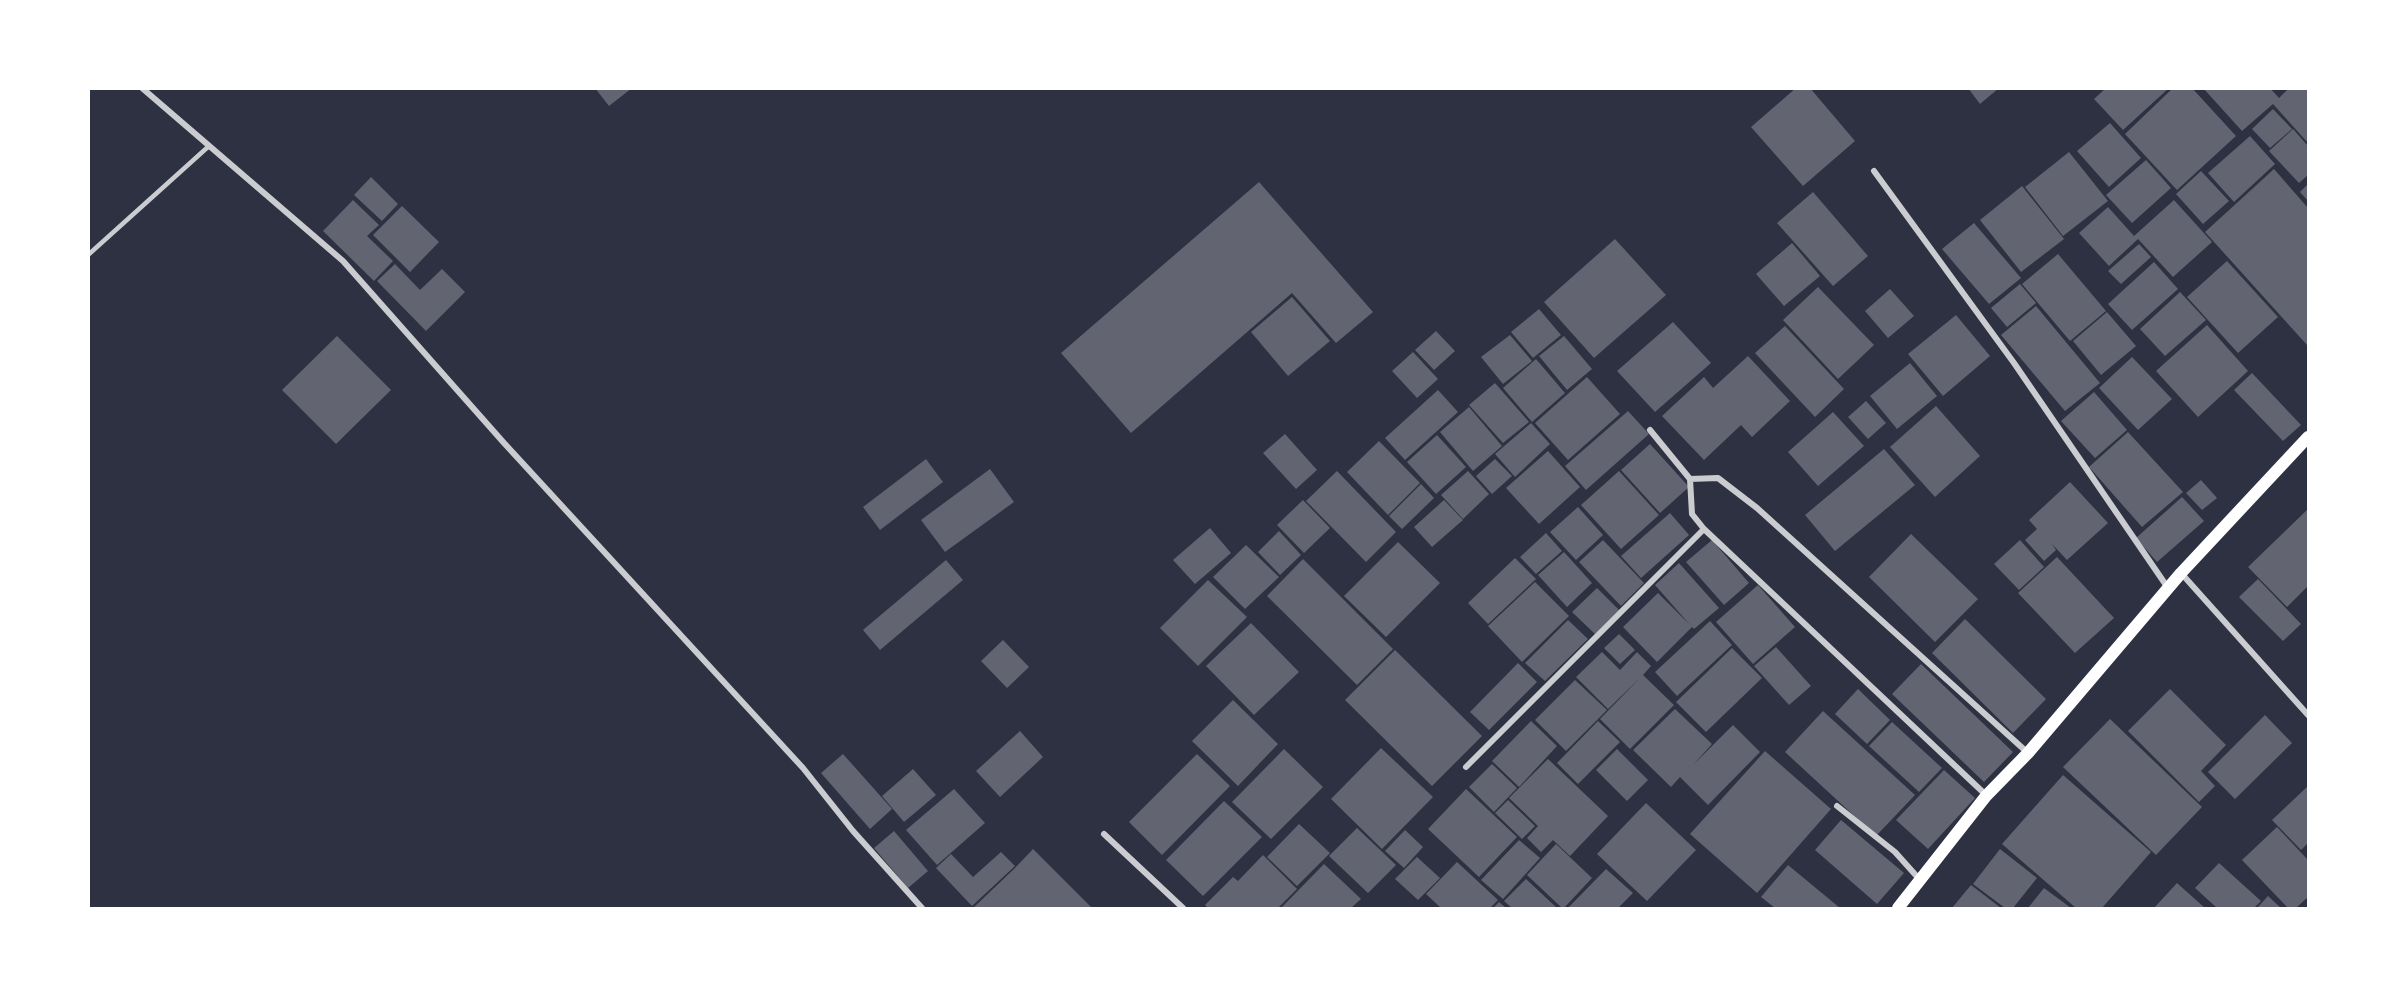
<!DOCTYPE html>
<html>
<head>
<meta charset="utf-8">
<style>
	body { margin:0 }
	#map { position:relative; width:2397px; height:997px; overflow:hidden; background:#2d3142; font-family:"Open Sans",sans-serif }
	canvas { display:block }
	.frame { position:absolute; inset:0; border:90px solid #fff; pointer-events:none }
</style>
</head>
<body>
<div id="map">
<canvas width="2397" height="997"></canvas>
<div class="frame"></div>
</div>
<script>
const g = document.querySelector('canvas').getContext('2d');
g.lineJoin = 'round';
function paint(path, color) { g.fillStyle = color; g.fill(path, 'evenodd'); }
const shape = rows => new Path2D(rows.map(r => 'M' + r).join(''));
function strokePath(path, color, width, dash) { g.strokeStyle = color; g.lineWidth = width; g.lineCap = dash ? 'butt' : 'round'; g.setLineDash(dash || []); g.stroke(path); }
paint(shape([
	[595,88,632,88,609,106],
	[1796,88,1810,88,1855,141,1803,186,1751,127],
	[1968,88,1999,88,1980,104],
	[2106,88,2169,88,2123,130,2094,99],
	[2173,88,2192,88,2236,136,2177,190,2125,134],
	[2203,88,2270,88,2279,98,2289,88,2308,88,2308,143,2273,104,2242,131],
	[2273,109,2292,129,2270,148,2252,129],
	[2110,123,2141,158,2109,187,2077,151],
	[2293,129,2308,146,2308,175,2299,183,2269,151],
	[2250,136,2275,164,2234,202,2208,173],
	[2069,152,2108,201,2063,236,2025,187],
	[2146,160,2171,188,2132,223,2106,195],
	[2274,169,2308,208,2307,345,2205,232],
	[2201,171,2229,201,2203,224,2176,194],
	[371,177,398,204,382,221,354,195],
	[1259,182,1373,312,1336,343,1292,293,1131,433,1061,353],
	[2308,184,2308,201,2300,192],
	[2022,186,2064,239,2021,272,1980,220],
	[1813,192,1868,256,1833,286,1777,223],
	[353,200,379,225,367,236,393,261,374,281,323,231],
	[2174,200,2212,242,2173,277,2138,239,2109,266,2079,233,2108,207,2134,236],
	[402,206,439,242,410,272,373,235],
	[1974,223,2021,278,1989,304,1942,249],
	[1615,239,1666,295,1594,358,1544,302],
	[1792,243,1820,276,1784,306,1756,274],
	[2139,244,2151,257,2121,284,2108,271],
	[2058,254,2106,311,2070,341,2022,284],
	[2227,261,2278,317,2238,353,2187,297],
	[2154,262,2178,289,2132,330,2108,304],
	[395,264,420,290,442,269,465,292,426,331,377,281],
	[2020,284,2036,303,2007,327,1991,308],
	[1818,287,1874,345,1838,379,1783,320],
	[1890,289,1914,316,1888,338,1865,311],
	[2180,292,2206,320,2165,356,2140,329],
	[1292,297,1330,341,1288,376,1251,332],
	[2036,306,2100,383,2065,411,2001,335],
	[1539,309,1561,335,1533,358,1511,332],
	[2107,312,2136,346,2101,375,2073,341],
	[1956,315,1990,356,1943,396,1908,354],
	[1673,322,1711,363,1655,412,1617,371],
	[2207,325,2248,371,2198,417,2156,371],
	[1785,326,1844,389,1815,417,1755,353],
	[1436,331,1455,351,1434,370,1415,350],
	[1510,335,1532,361,1503,384,1481,357],
	[337,336,391,390,336,444,282,390],
	[1564,336,1592,369,1567,390,1539,356],
	[1413,352,1438,379,1417,398,1392,371],
	[1748,356,1790,401,1752,437,1741,425,1704,460,1662,416,1704,377,1713,388],
	[2132,357,2172,399,2138,430,2099,388],
	[1536,359,1565,393,1532,422,1503,388],
	[1910,363,1937,396,1897,429,1870,396],
	[2252,373,2301,425,2283,441,2234,390],
	[1587,377,1620,414,1568,460,1535,423],
	[1495,383,1529,422,1503,443,1469,405],
	[1438,390,1458,412,1405,460,1385,438],
	[2094,392,2127,430,2095,458,2061,421],
	[1866,401,1886,423,1868,439,1848,417],
	[1936,406,1980,456,1935,497,1890,447],
	[1469,407,1502,446,1473,471,1440,432],
	[1628,411,1649,434,1586,490,1565,466],
	[1833,412,1864,446,1818,486,1788,452],
	[1531,423,1550,444,1515,477,1495,454],
	[2128,432,2183,492,2142,527,2089,467],
	[1285,434,1317,470,1296,489,1263,453],
	[1437,435,1466,467,1436,494,1407,462],
	[1379,441,1420,483,1388,515,1347,472],
	[1650,444,1689,487,1660,513,1621,470],
	[1884,449,1915,485,1835,551,1805,515],
	[1548,451,1580,487,1539,524,1506,488],
	[926,459,943,482,880,530,863,507],
	[1495,459,1512,476,1492,494,1476,476],
	[990,469,1014,502,945,552,921,520],
	[1337,471,1396,532,1366,562,1306,501],
	[1468,471,1489,494,1463,519,1441,495],
	[1619,471,1659,515,1621,549,1581,505],
	[2201,480,2217,498,2202,510,2186,493],
	[2070,482,2108,523,2067,560,2052,544,2056,550,2044,561,2025,540,2037,529,2029,520],
	[1421,484,1434,498,1402,529,1389,516],
	[2182,497,2204,521,2157,562,2136,538],
	[1303,500,1330,528,1304,553,1277,525],
	[1444,500,1463,520,1432,547,1414,527],
	[1578,507,1603,535,1576,560,1550,532],
	[2308,509,2308,586,2287,607,2248,567],
	[1670,513,1689,535,1641,578,1621,556],
	[1210,528,1231,553,1195,584,1173,560],
	[1279,531,1301,555,1280,575,1258,552],
	[1546,533,1562,551,1536,574,1520,557],
	[1911,534,1978,599,1935,642,1869,577],
	[1603,540,1644,583,1621,606,1579,562],
	[1712,540,1749,583,1724,605,1686,562],
	[2020,540,2044,567,2019,590,1994,564],
	[1398,542,1440,583,1386,637,1344,596],
	[1246,545,1279,577,1245,609,1213,577],
	[1564,552,1592,583,1567,607,1538,575],
	[2057,557,2114,618,2075,653,2018,593],
	[1515,558,1536,579,1488,624,1468,603],
	[1303,559,1393,649,1357,685,1267,596],
	[946,560,963,580,880,650,863,630],
	[1679,563,1719,608,1694,629,1692,627,1657,662,1623,627,1658,593,1690,625,1655,585],
	[2258,579,2301,624,2283,641,2239,597],
	[1208,580,1247,617,1198,666,1160,628],
	[1535,582,1569,616,1522,662,1488,626],
	[1758,585,1795,627,1753,664,1716,622],
	[1597,588,1619,610,1595,634,1572,612],
	[1965,619,2046,699,2013,733,1932,653],
	[1568,620,1588,639,1545,681,1525,663],
	[1710,621,1732,645,1677,696,1655,672],
	[1251,623,1299,672,1254,715,1206,666],
	[1619,634,1635,650,1620,664,1604,648],
	[1003,640,1029,667,1007,688,981,661],
	[1776,647,1811,686,1789,705,1754,666],
	[1732,648,1762,678,1706,732,1676,702],
	[1395,650,1482,736,1432,786,1345,700],
	[1602,652,1620,670,1637,652,1651,666,1643,675,1674,705,1630,749,1600,719,1640,678,1608,709,1576,677],
	[1518,663,1537,682,1489,730,1470,712],
	[1921,664,2013,752,1984,782,1892,694],
	[1575,680,1607,710,1566,751,1535,720],
	[1858,689,1890,720,1867,744,1835,714],
	[2170,689,2226,745,2201,771,2215,786,2199,802,2128,731],
	[1233,700,1278,744,1238,786,1192,741],
	[1675,709,1712,744,1693,765,1733,725,1760,752,1708,805,1680,777,1671,787,1633,750],
	[1823,711,1915,795,1876,836,1785,752],
	[2265,715,2292,743,2235,799,2208,772],
	[2110,719,2202,807,2156,855,2063,767],
	[1531,721,1557,746,1519,787,1492,761],
	[1598,721,1620,742,1578,784,1557,763],
	[1892,722,1942,768,1919,792,1869,746],
	[1020,731,1043,757,1000,797,976,771],
	[1381,748,1433,797,1382,849,1331,799],
	[1284,749,1323,787,1271,839,1232,802],
	[1617,749,1648,780,1627,801,1596,770],
	[1765,751,1831,809,1757,893,1690,834],
	[843,754,892,809,870,829,821,773],
	[1197,754,1230,786,1162,855,1129,822],
	[1548,759,1608,816,1570,856,1553,840,1541,852,1527,838,1538,826,1509,798],
	[1492,764,1517,788,1494,812,1469,787],
	[913,769,936,795,904,822,882,796],
	[1944,770,1975,798,1928,849,1896,820],
	[2063,775,2151,852,2102,908,2076,908,2002,844],
	[2308,786,2308,843,2301,850,2272,820],
	[954,789,985,823,937,865,906,830],
	[1466,789,1517,837,1479,877,1428,829],
	[1508,800,1535,826,1522,839,1495,813],
	[1224,801,1262,837,1203,896,1166,860],
	[1646,803,1696,850,1647,901,1597,854],
	[1841,820,1904,873,1877,904,1815,850],
	[1299,824,1330,853,1297,886,1267,857],
	[2277,827,2308,860,2308,897,2296,908,2288,908,2242,860],
	[1357,828,1396,865,1368,893,1329,856],
	[1405,830,1423,847,1404,868,1385,851],
	[894,831,928,871,908,888,874,848],
	[1519,840,1540,858,1503,899,1481,880],
	[1556,844,1592,878,1564,908,1562,908,1527,875],
	[1033,849,1092,908,973,908,1015,868],
	[2000,849,2037,878,2013,908,2005,908,1973,884],
	[1001,852,1015,866,972,906,936,868,951,854,973,877],
	[1263,855,1297,889,1278,908,1208,908,1205,905,1233,877,1238,881],
	[1417,857,1440,878,1418,900,1395,879],
	[1457,862,1498,900,1490,908,1441,908,1426,894],
	[2219,863,2261,901,2254,908,2217,908,2195,888],
	[1324,864,1361,899,1351,908,1281,908],
	[1788,865,1840,908,1775,908,1761,897],
	[1606,869,1633,893,1618,908,1568,908],
	[1526,879,1557,908,1512,908,1504,901],
	[2177,883,2205,908,2154,908],
	[1971,885,2001,908,1952,908],
	[2044,888,2071,908,2028,908],
	[2268,896,2281,908,2257,908],
	[1499,902,1506,908,1493,908]
]), '#626471');
strokePath(shape([
	[88,255,209,146]
]), '#caccd0', 4.5);
strokePath(shape([
	[142,88,343,261,504,443,803,768,853,831,922,908],
	[1874,171,2014,363,2168,588],
	[1650,430,1690,479],
	[1704,529,1692,514,1690,479,1718,478,1757,508,2028,753],
	[2181,573,2308,715],
	[1466,767,1704,529,1986,795],
	[1837,806,1895,852,1921,881],
	[1104,834,1183,908]
]), '#caccd0', 6);
strokePath(shape([
	[1898,908,1986,796,2028,753,2181,573,2308,437]
]), '#fff', 12);
</script>
</body>
</html>
